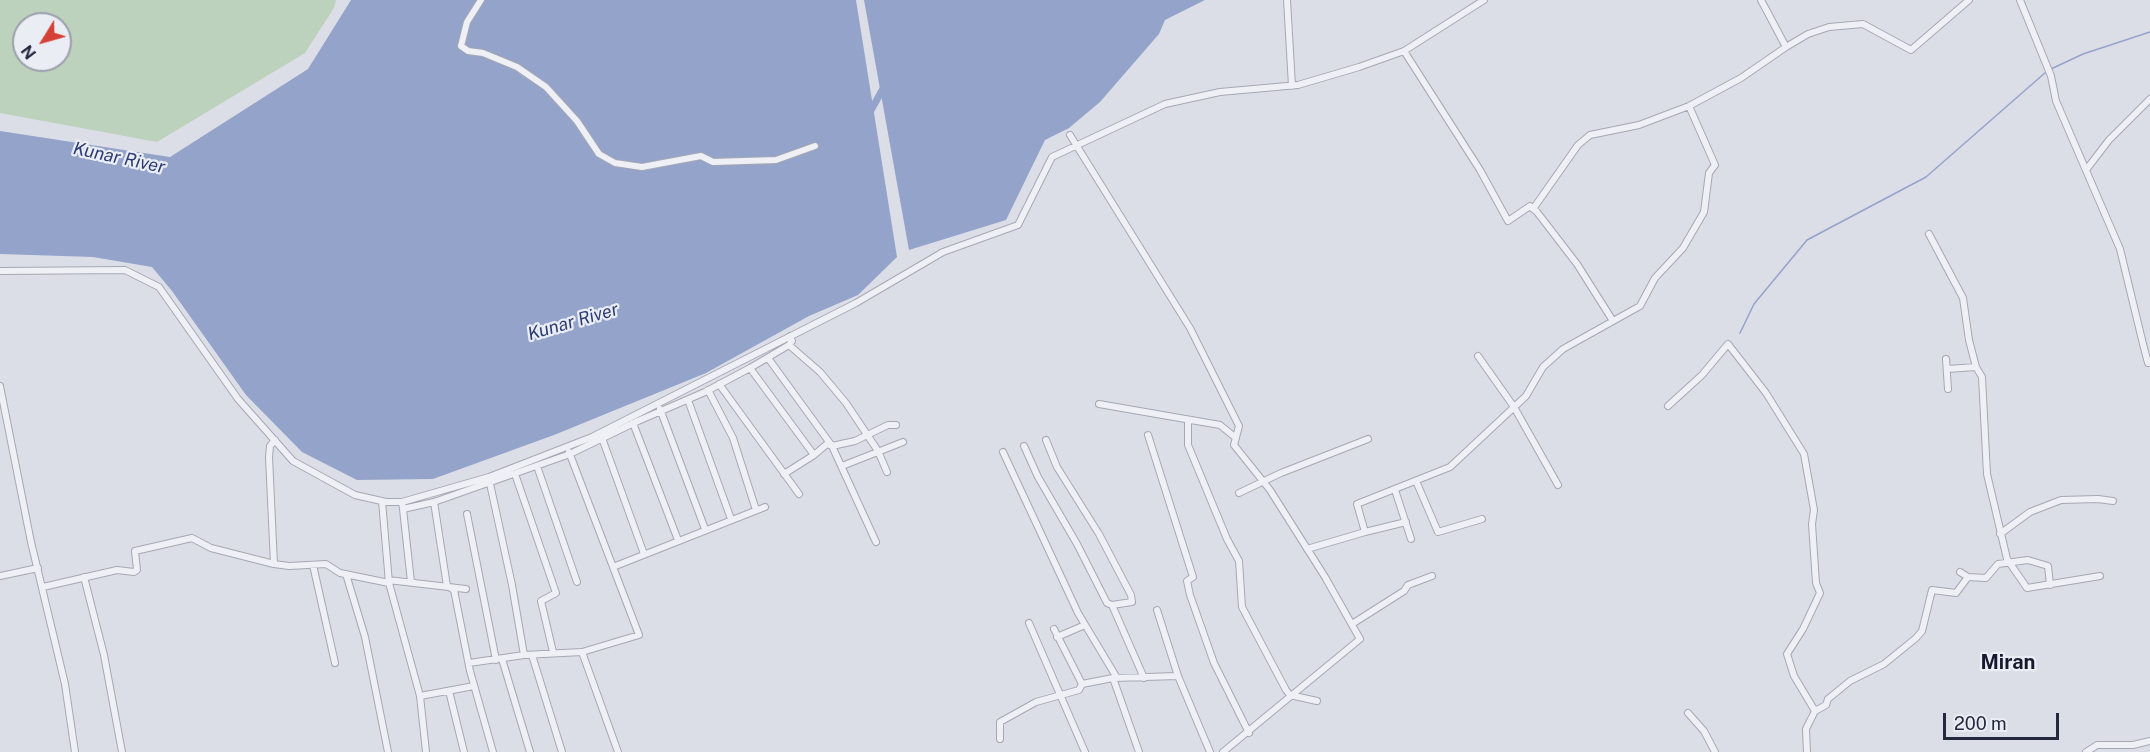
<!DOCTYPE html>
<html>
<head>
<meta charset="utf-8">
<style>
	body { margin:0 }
	#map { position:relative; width:2150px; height:752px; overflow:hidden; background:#dcdee7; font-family:"Public Sans",sans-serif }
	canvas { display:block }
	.north { position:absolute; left:12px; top:12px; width:60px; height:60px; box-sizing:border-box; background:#ebedf5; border:2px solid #9c9fac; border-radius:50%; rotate:233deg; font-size:16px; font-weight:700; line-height:24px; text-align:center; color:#25293e }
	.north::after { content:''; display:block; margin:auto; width:21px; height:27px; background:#d64137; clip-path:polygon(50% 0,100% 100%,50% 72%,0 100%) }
	.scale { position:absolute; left:1943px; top:713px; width:116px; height:27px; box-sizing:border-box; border:3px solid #25293e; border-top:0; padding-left:8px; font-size:18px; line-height:21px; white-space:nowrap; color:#25293e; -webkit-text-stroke:4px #ebedf5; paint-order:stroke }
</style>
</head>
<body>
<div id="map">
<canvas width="2150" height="752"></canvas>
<div class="north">N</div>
<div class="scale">200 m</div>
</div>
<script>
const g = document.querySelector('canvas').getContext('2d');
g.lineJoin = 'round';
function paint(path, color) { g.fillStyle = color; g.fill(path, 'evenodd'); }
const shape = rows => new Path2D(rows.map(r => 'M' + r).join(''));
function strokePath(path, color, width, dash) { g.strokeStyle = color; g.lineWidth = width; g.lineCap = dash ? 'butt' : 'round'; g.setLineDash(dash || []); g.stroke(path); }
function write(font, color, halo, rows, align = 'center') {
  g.font = font + ' "Public Sans",sans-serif'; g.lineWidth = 4.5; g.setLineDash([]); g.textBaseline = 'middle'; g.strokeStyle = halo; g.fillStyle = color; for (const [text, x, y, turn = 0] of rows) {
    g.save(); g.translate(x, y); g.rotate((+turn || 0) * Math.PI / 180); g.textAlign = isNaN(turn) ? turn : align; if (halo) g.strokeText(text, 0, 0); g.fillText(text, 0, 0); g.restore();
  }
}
paint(shape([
	[0,0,336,0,334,8,305,53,157,142,0,113],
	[24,24,60,24,60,60,24,60]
]), '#bdd2bc');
paint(shape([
	[351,0,856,0,897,257,858,295,809,316,706,373,554,435,433,479,357,480,302,452,246,395,172,291,152,267,93,257,0,254,0,131,170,157,308,69],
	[864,0,1205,0,1165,20,1159,34,1100,102,1069,128,1045,140,1006,220,909,250]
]), '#94a3ca');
strokePath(shape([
	[2051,69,2083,54,2150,32],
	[1740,333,1754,304,1807,240,1926,177,2046,72]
]), '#94a3ca', 1.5);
strokePath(shape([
	[870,112,885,85]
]), '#94a3ca', 7);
const minor = shape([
	[481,0,467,22,461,46,468,51,483,53,517,67,546,87,577,121,599,154,615,163,642,167,701,156,713,162,776,160,815,146],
	[1287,0,1292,86],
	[1761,0,1786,47,1808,34,1829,27,1863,24,1911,50,1969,0],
	[2020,0,2051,76,2056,101,2120,249,2143,344,2148,363,2150,361],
	[1404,51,1480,170,1508,221,1530,206,1537,212,1577,264,1613,321],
	[1070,135,1190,328,1239,426,1234,445,1270,490,1325,577,1360,639,1223,752],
	[2086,170,2109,140,2150,99],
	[1533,209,1578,145,1590,135,1639,125,1689,106],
	[1929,234,1963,298,1969,340,1976,367,1982,377,1987,474,2007,559,2027,588,2100,576],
	[0,271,125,270,159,287,238,399,293,461,355,495,386,502,402,502,489,477,592,437,856,303,943,252,1018,225,1052,157,1165,104,1220,92,1298,85,1359,67,1404,51,1484,0],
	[789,345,820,372,846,403,878,451,887,472],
	[1478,356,1514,407,1558,485],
	[768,358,832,446,876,542],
	[1946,359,1948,389],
	[750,368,814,455,827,444,832,446,855,441,888,425,896,425],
	[1947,369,1976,367],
	[719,384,799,494],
	[0,386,31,542,65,684,75,752],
	[708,390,733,438,756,510],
	[688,400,731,519],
	[1099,404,1220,425,1236,438],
	[1668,406,1702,375,1728,344,1766,393,1804,454,1814,510,1812,524,1816,583,1820,593,1803,629,1787,654,1794,676,1815,711,1806,729,1807,752],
	[660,409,705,529],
	[1188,420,1188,445,1227,539,1239,561,1242,607,1286,690,1290,695,1317,701],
	[633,423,678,540],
	[1148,435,1193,577,1187,581,1190,595,1214,663,1249,733],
	[602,438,644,554],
	[1046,440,1057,467,1099,534,1131,595,1132,602,1112,605],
	[1024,446,1038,477,1077,544,1107,603,1112,605,1144,678],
	[569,452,639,635,582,652],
	[1003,452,1078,613,1117,678,1113,678,1139,752],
	[537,466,577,582],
	[842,466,903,442],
	[515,474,556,593,541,601,553,652],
	[784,474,814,455],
	[489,479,512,585,524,655,582,652,618,752],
	[1416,481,1438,532,1482,519],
	[1395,490,1411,539],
	[1239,493,1281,473,1368,439],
	[402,502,403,509,434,502,570,454,638,421,705,392,750,368,789,345,792,341,790,336],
	[434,502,447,586,454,590,470,671,493,752],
	[403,509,411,582],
	[467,514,496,660],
	[1365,532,1406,522],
	[2000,534,2030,512,2061,500,2098,499,2113,501],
	[1307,549,1365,532,1357,504,1450,467,1526,396,1543,367,1563,349,1640,306,1655,278,1683,248,1704,212,1709,173,1715,165,1689,106,1741,78,1786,47],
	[274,564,269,457,270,446,275,440],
	[313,565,335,663],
	[613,567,765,507],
	[1960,572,1968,577,1986,578,1998,564,2028,560,2048,566,2050,585],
	[346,574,365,637,388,752],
	[0,576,38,568],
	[84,577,104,655,122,752],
	[388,580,466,589],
	[389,583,420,696,426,752],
	[43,587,117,570,134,572,137,570,135,551,192,538,211,548,274,564,289,566,326,564,340,573,389,583,382,501],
	[1157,610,1178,676],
	[1029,623,1085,752],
	[1352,624,1404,591,1408,585,1432,576],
	[1054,629,1082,684],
	[1057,637,1085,625],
	[532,655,562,752],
	[502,659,530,752],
	[469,663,524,655],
	[449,691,464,752],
	[420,696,474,686],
	[1815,711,1826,705,1828,699,1850,681,1884,664,1916,638,1922,631,1932,590,1956,593,1968,577],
	[1688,713,1704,731,1715,752],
	[1000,739,1000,722,1036,702,1079,690,1082,684,1113,678,1178,676,1210,752],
	[2086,752,2097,745,2133,745,2150,741]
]);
strokePath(minor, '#a5a8b4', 8);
strokePath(minor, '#eff0f5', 6);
write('italic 18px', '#2d3d74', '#ebedf5', [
	["Kunar River",119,158,12],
	["Kunar River",573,322,-16]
]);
write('bold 20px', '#171a2f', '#ebedf5', [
	["Miran",2008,663]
]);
</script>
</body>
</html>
